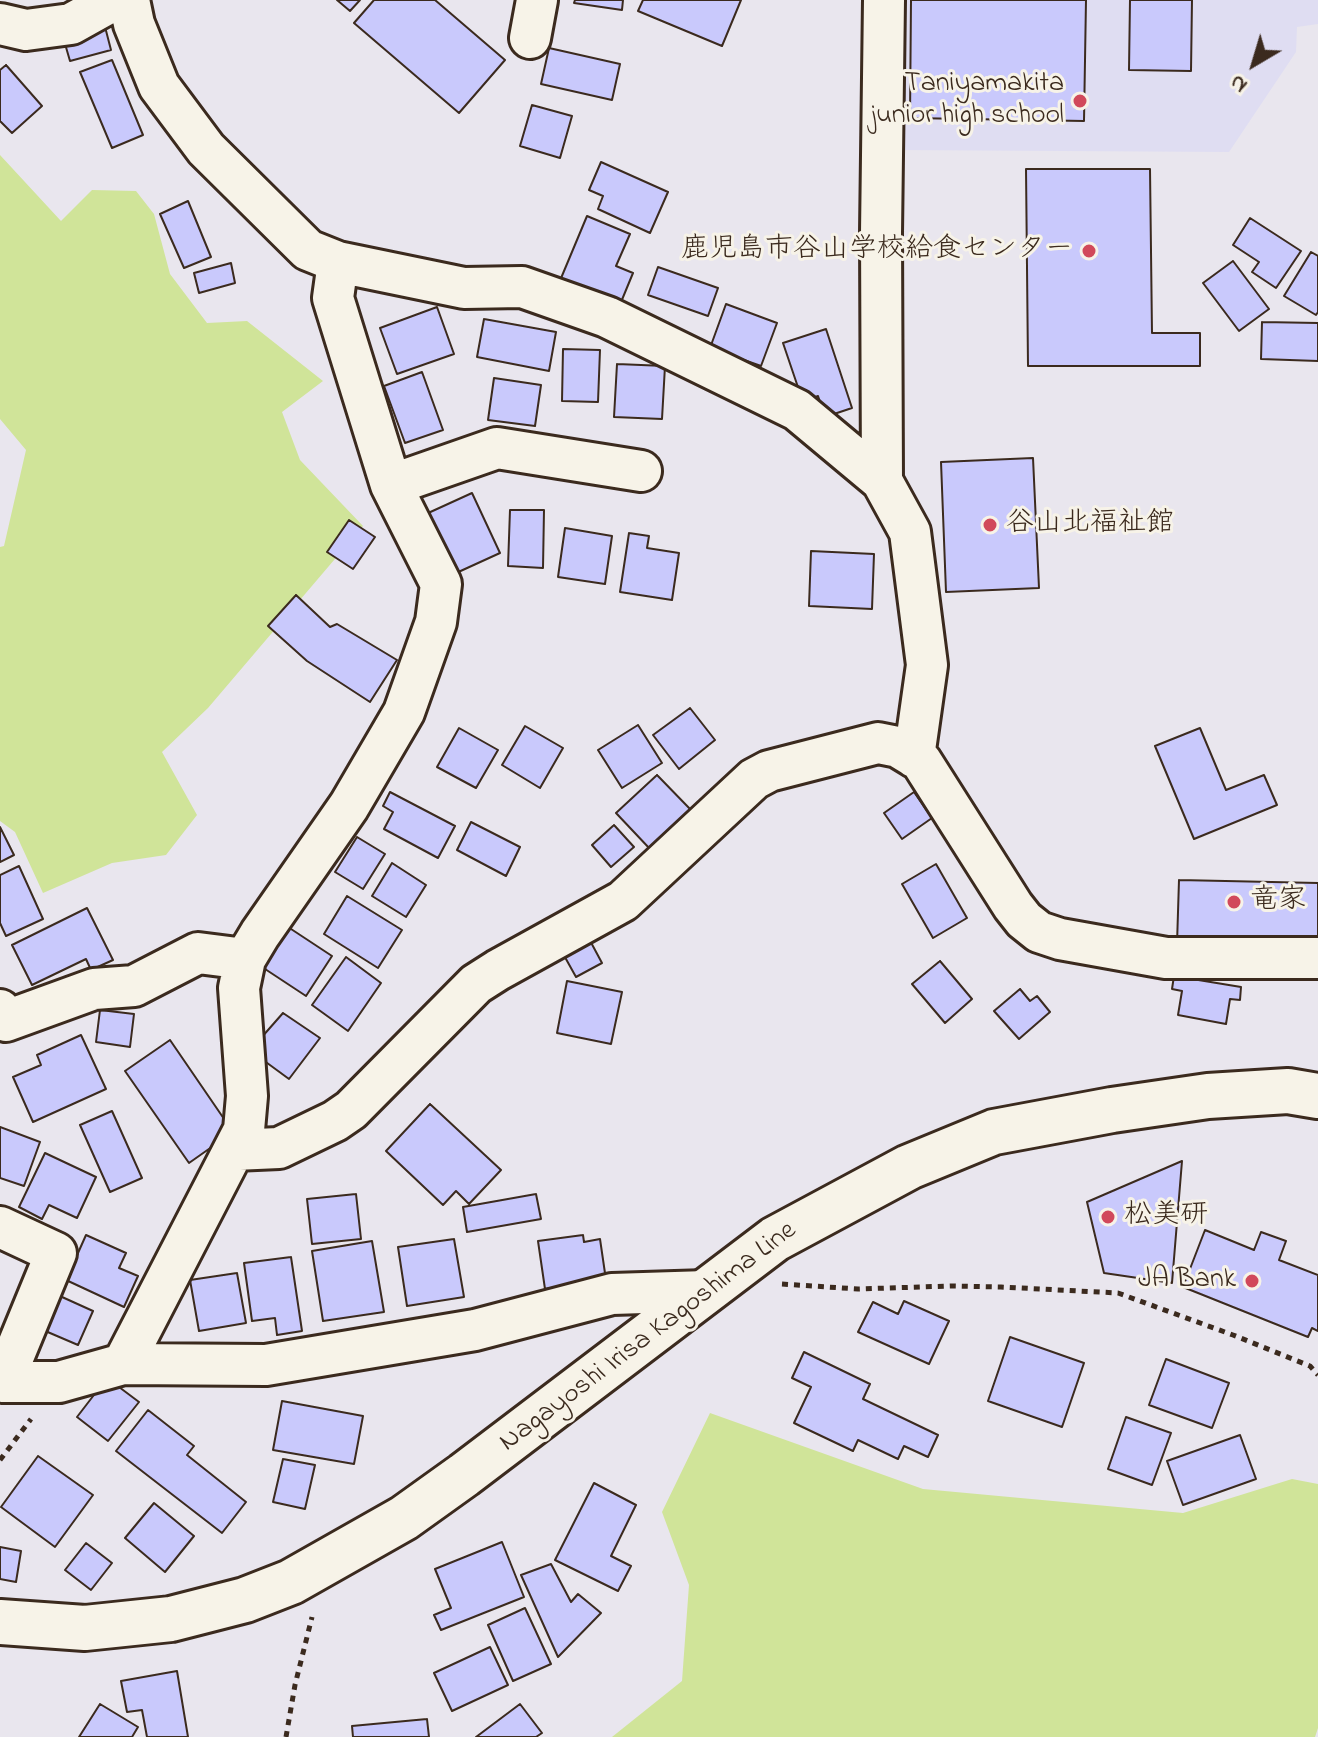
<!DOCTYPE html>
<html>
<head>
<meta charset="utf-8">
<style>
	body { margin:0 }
	#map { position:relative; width:1318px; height:1737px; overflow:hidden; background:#e9e6ee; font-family:"Indie Flower",sans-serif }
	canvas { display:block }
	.north { position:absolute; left:1214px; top:24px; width:80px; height:80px; -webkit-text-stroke:6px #f7f3e8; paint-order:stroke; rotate:218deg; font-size:22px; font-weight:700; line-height:32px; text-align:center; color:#3b2a1e }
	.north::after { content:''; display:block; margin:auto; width:28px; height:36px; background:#3b2a1e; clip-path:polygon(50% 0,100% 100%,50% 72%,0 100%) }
</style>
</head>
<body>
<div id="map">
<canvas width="1318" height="1737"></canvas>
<div class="north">N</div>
</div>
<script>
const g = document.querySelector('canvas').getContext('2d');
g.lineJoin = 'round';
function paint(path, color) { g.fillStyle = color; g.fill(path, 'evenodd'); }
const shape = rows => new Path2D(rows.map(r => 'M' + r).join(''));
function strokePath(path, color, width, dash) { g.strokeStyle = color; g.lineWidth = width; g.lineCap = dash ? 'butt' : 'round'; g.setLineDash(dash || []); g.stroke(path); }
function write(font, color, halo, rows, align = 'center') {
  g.font = font + ' "Indie Flower","Klee One",sans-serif'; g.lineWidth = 6; g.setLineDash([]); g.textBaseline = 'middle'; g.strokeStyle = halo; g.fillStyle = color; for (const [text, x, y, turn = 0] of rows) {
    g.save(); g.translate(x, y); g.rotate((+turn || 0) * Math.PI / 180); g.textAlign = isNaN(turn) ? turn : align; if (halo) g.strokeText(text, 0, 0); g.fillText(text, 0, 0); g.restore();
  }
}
paint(shape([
	[896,0,1318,0,1318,24,1297,27,1296,52,1229,152,897,150]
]), '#dfddf2');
paint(shape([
	[0,155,61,221,92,190,136,191,154,214,170,274,207,323,247,321,323,381,282,412,300,460,363,526,208,708,162,752,197,815,166,855,112,863,43,893,15,832,0,821,0,547,4,546,26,450,0,419],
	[710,1413,923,1489,1183,1513,1292,1479,1318,1484,1318,1728,1315,1737,612,1737,682,1681,689,1585,662,1512]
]), '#d0e499');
const building = shape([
	[337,0,360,0,350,11,337,0],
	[374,0,435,0,505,60,459,113,354,23,374,0],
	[575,0,623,0,622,10,574,3,575,0],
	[643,0,741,0,722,46,638,11,643,0],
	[911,0,1086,0,1084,121,910,118,911,0],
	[1130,0,1192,0,1191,71,1129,70,1130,0],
	[103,19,111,50,70,61,61,30,103,19],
	[549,48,620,64,612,100,541,84,549,48],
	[112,60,143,135,112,148,80,72,112,60],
	[6,65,42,106,12,133,0,121,0,70,6,65],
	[532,105,572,116,560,158,520,146,532,105],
	[601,162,668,192,650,233,598,209,603,196,589,190,601,162],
	[1026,169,1150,169,1152,333,1200,333,1200,366,1028,366,1026,169],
	[188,201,211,257,184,268,160,214,188,201],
	[587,216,630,234,616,266,633,273,619,307,559,283,587,216],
	[1250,218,1301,251,1276,288,1252,272,1259,262,1233,245,1250,218],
	[1311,252,1318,256,1318,312,1316,315,1284,296,1311,252],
	[1233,261,1269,309,1239,331,1203,283,1233,261],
	[231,263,235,283,199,293,194,273,231,263],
	[658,267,718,288,708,316,648,295,658,267],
	[726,304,777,323,761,366,710,348,726,304],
	[437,307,454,354,397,374,380,328,437,307],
	[484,319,556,332,549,371,477,357,484,319],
	[1262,322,1318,323,1318,361,1261,359,1262,322],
	[826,329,852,408,825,417,818,396,803,402,783,343,826,329],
	[563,349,600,350,598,402,562,401,563,349],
	[617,364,665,366,662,419,614,417,617,364],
	[422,372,443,430,405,443,384,386,422,372],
	[494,378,541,385,535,426,488,420,494,378],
	[1033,458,1039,588,946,592,941,462,1033,458],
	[472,493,500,553,454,574,426,514,472,493],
	[510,510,544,510,543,568,508,566,510,510],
	[349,520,375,537,353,569,327,552,349,520],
	[565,528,612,536,605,584,558,577,565,528],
	[629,533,649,536,647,548,679,553,672,600,620,592,629,533],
	[811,551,874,554,872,609,809,606,811,551],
	[296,595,330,627,337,624,397,660,370,702,307,661,268,626,296,595],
	[690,708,715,740,679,769,653,735,690,708],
	[638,725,662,763,622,788,598,750,638,725],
	[525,726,563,748,540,788,502,765,525,726],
	[459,728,498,750,476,788,437,767,459,728],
	[1200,728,1226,790,1264,775,1277,805,1194,839,1155,746,1200,728],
	[657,775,691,810,650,849,616,813,657,775],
	[390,792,455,826,438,858,384,829,393,812,383,806,390,792],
	[914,792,932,818,902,839,884,813,914,792],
	[471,822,520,847,506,876,457,850,471,822],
	[614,825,634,847,611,867,592,845,614,825],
	[0,827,14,855,0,862,0,827],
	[357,837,385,854,363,889,335,872,357,837],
	[392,863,426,885,406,917,372,896,392,863],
	[936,864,967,918,933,938,902,884,936,864],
	[19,866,43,919,6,936,0,923,0,875,19,866],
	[1179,880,1318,883,1318,948,1177,944,1179,880],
	[347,896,402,930,378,968,324,934,347,896],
	[87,908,113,960,91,970,86,959,32,985,12,945,87,908],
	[288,927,332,956,306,996,262,967,288,927],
	[587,935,602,963,576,977,561,950,587,935],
	[346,957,381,983,348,1031,312,1005,346,957],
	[940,961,972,999,945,1023,912,984,940,961],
	[1174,976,1241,987,1240,1000,1230,999,1226,1024,1178,1015,1182,991,1172,989,1174,976],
	[567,981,622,992,611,1044,557,1033,567,981],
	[1020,989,1030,1001,1037,996,1050,1012,1019,1039,994,1011,1020,989],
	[100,1010,134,1014,130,1047,96,1042,100,1010],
	[283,1013,320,1038,289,1079,259,1057,261,1038,283,1013],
	[81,1035,106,1089,33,1122,13,1077,41,1065,37,1055,81,1035],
	[170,1040,233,1132,189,1163,125,1071,170,1040],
	[430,1104,501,1170,469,1204,456,1191,443,1205,386,1151,430,1104],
	[112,1111,142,1178,110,1192,80,1125,112,1111],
	[0,1127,40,1142,24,1186,0,1178,0,1127],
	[45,1153,96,1177,77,1218,49,1205,42,1219,19,1207,45,1153],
	[1182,1161,1172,1283,1104,1273,1087,1202,1182,1161],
	[356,1194,361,1239,312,1244,307,1199,356,1194],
	[536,1194,541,1219,467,1232,463,1207,536,1194],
	[1205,1230,1254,1250,1261,1232,1286,1241,1279,1260,1318,1275,1318,1331,1312,1328,1308,1337,1183,1287,1205,1230],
	[86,1235,126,1253,119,1268,138,1276,124,1307,66,1280,86,1235],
	[583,1235,584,1242,600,1239,606,1280,545,1289,538,1241,583,1235],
	[454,1239,464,1297,407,1306,398,1247,454,1239],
	[372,1241,384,1312,323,1321,312,1251,372,1241],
	[291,1257,302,1331,277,1335,275,1318,252,1321,244,1263,291,1257],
	[237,1273,246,1323,199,1331,190,1280,237,1273],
	[51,1292,93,1311,78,1345,36,1327,51,1292],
	[904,1301,949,1321,929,1364,858,1332,873,1302,898,1314,904,1301],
	[1010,1337,1084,1363,1062,1427,988,1401,1010,1337],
	[804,1352,870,1384,863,1399,938,1435,928,1457,904,1446,898,1459,858,1440,853,1451,794,1423,811,1387,792,1378,804,1352],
	[1166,1359,1229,1383,1212,1428,1149,1405,1166,1359],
	[107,1378,139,1402,108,1441,77,1417,107,1378],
	[282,1401,363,1416,354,1464,273,1450,282,1401],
	[148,1410,194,1446,187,1455,246,1502,222,1533,116,1451,148,1410],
	[1126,1417,1171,1433,1152,1485,1108,1469,1126,1417],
	[1240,1435,1256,1479,1183,1505,1167,1461,1240,1435],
	[38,1456,93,1495,55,1547,1,1507,38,1456],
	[283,1459,315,1465,305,1509,273,1502,283,1459],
	[594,1483,636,1505,611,1556,631,1566,618,1591,555,1560,594,1483],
	[154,1503,194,1536,165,1572,125,1538,154,1503],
	[502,1542,524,1597,441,1630,434,1615,451,1608,435,1569,502,1542],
	[86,1543,112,1563,91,1590,65,1570,86,1543],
	[0,1547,21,1551,16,1582,0,1579,0,1547],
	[551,1564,571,1602,578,1594,601,1613,558,1657,521,1575,551,1564],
	[525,1608,551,1664,513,1681,488,1625,525,1608],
	[490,1647,508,1685,452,1711,434,1673,490,1647],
	[177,1671,188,1737,147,1737,142,1710,127,1712,121,1681,177,1671],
	[100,1704,138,1727,132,1737,79,1737,100,1704],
	[520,1704,542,1733,536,1737,476,1737,520,1704],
	[427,1719,429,1737,353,1737,352,1726,427,1719]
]);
paint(building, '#c9c9fc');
strokePath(building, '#3b2a1e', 2);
const minor = shape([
	[129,0,134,24,159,86,206,149,308,250,338,262,464,288,522,287,607,317,797,410,882,481],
	[884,0,881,233,882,481,910,532,927,665,914,757],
	[0,24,26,30,71,24,114,0],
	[530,38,537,0],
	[391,485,497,448,641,471],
	[0,1010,6,1021,94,989,134,986,198,953,245,959],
	[234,1150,279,1148,335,1121,351,1110,476,984,498,970,623,901,754,779,769,771,878,743,898,747,921,761,1013,906,1024,920,1039,932,1060,939,1166,958,1318,958],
	[0,1227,56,1253,3,1382],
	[123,1364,244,1130,247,1096,239,988,245,959,260,934,349,806,404,712,436,622,441,584,391,485,333,298,338,262],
	[0,1379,3,1382,59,1382,123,1364,266,1365,475,1330,612,1294,707,1291]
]);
const primary = shape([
	[0,1622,85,1628,171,1619,245,1600,291,1582,404,1518,464,1475,775,1239,909,1167,994,1132,1112,1110,1208,1096,1288,1091,1318,1096]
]);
strokePath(minor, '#3b2a1e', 46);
strokePath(primary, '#3b2a1e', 50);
strokePath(shape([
	[782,1284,858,1289,951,1286,1001,1287,1118,1293,1233,1335,1310,1366,1318,1375],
	[0,1460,31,1419],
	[286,1737,295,1685,312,1617]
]), '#3b2a1e', 5, [6, 6]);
strokePath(minor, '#f7f3e8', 40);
strokePath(primary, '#f7f3e8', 44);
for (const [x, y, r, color] of [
	[1080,101,8,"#d1495b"],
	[1089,251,8,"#d1495b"],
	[990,525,8,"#d1495b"],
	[1234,902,8,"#d1495b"],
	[1108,1217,8,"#d1495b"],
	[1252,1281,8,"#d1495b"]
]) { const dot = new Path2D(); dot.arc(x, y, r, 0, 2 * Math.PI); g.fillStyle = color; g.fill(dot); strokePath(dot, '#f7f3e8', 3); }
write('28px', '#3b2a1e', '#f7f3e8', [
	["Taniyamakita",1064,85],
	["junior high school",1064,117],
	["鹿児島市谷山学校給食センター",1073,251],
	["谷山北福祉館",1006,525,"left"],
	["竜家",1250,902,"left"],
	["松美研",1124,1217,"left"],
	["JA Bank",1236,1281]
], 'right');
write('28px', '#3b2a1e', '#f7f3e8', [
	["Nagayoshi Irisa Kagoshima Line",649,1338,-37]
]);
</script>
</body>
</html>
